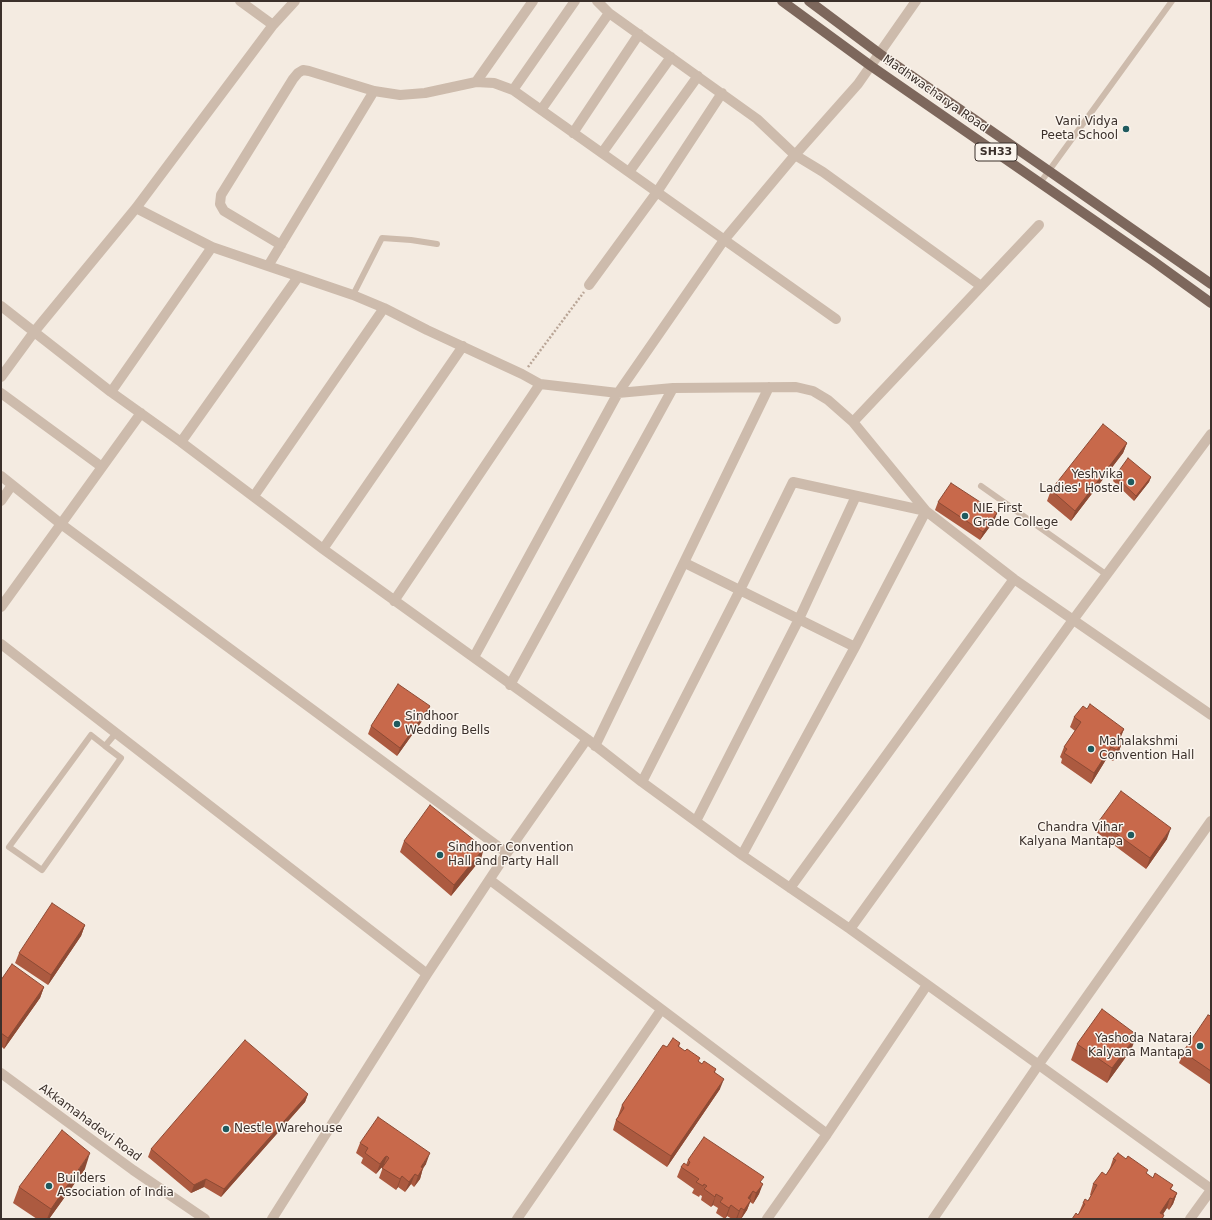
<!DOCTYPE html>
<html>
<head>
<meta charset="utf-8">
<style>
	body { margin:0 }
	#map { position:relative; width:1212px; height:1220px; overflow:hidden; background:#f4ebe1; font-family:"DejaVu Sans",sans-serif }
	canvas { display:block }
	.frame { position:absolute; inset:0; border:2px solid #3b302b; pointer-events:none }
</style>
</head>
<body>
<div id="map">
<canvas width="1212" height="1220"></canvas>
<div class="frame"></div>
</div>
<script>
const g = document.querySelector('canvas').getContext('2d');
g.lineJoin = 'round';
const shape = rows => new Path2D(rows.map(r => 'M' + r).join(''));
function strokePath(path, color, width, dash) { g.strokeStyle = color; g.lineWidth = width; g.lineCap = dash ? 'butt' : 'round'; g.setLineDash(dash || []); g.stroke(path); }
function paint(path, color) { g.fillStyle = color; g.fill(path, 'evenodd'); }
function write(font, color, halo, rows, align = 'center') {
  g.font = font + ' "DejaVu Sans",sans-serif'; g.lineWidth = 3; g.setLineDash([]); g.textBaseline = 'middle'; g.strokeStyle = halo; g.fillStyle = color; for (const [text, x, y, turn = 0] of rows) {
    g.save(); g.translate(x, y); g.rotate((+turn || 0) * Math.PI / 180); g.textAlign = isNaN(turn) ? turn : align; if (halo) g.strokeText(text, 0, 0); g.fillText(text, 0, 0); g.restore();
  }
}
strokePath(shape([
	[528,367,584,292]
]), '#b9a596', 2.5, [2, 2]);
strokePath(shape([
	[1040,183,1172,1],
	[353,295,382,238,411,240,437,244],
	[981,486,1107,575],
	[105,746,91,735,9,847,42,870,121,758,105,746,116,733]
]), '#cdbbac', 6);
strokePath(shape([
	[240,1,273,25],
	[597,1,609,13,757,119,795,155,823,172,981,286],
	[476,82,533,1],
	[513,90,575,1],
	[541,110,609,13],
	[573,133,639,34],
	[602,153,671,57],
	[629,172,698,76],
	[136,208,212,247,353,295,384,308,427,330,522,374,540,384,618,393,673,388,796,387,813,391,828,400,853,422,926,511,1014,579,1211,715],
	[281,245,224,211,220,204,221,195,293,79,298,73,303,70,309,71,374,91,400,95,425,93,476,82,494,83,513,90,836,319],
	[268,266,374,91],
	[589,285,657,192,722,93],
	[1,306,111,392,181,442,323,549,587,739,642,782,742,855,850,929,1211,1189],
	[1,377,34,332,136,208,273,25,295,1],
	[111,392,212,247],
	[1,393,102,467],
	[141,413,61,524,507,853],
	[853,422,1039,225],
	[181,442,298,277],
	[1,476,61,524,1,607],
	[254,496,384,308],
	[1,501,12,485],
	[323,549,463,346],
	[685,563,855,647],
	[394,601,540,384],
	[1,644,427,974],
	[474,657,618,393,724,240,795,155,858,84,916,1],
	[510,685,673,388],
	[595,746,769,387],
	[642,782,740,590,793,482,926,511],
	[696,821,799,619,856,496],
	[742,855,855,647,926,511],
	[490,880,827,1134],
	[790,888,1014,579],
	[850,929,1073,620,1211,434],
	[1,1073,133,1170,205,1219],
	[272,1219,427,974,507,853,587,739],
	[517,1219,661,1010],
	[767,1219,827,1134,927,985],
	[933,1219,1039,1064,1211,821],
	[1190,1219,1211,1190]
]), '#cdbbac', 10);
strokePath(shape([
	[782,1,871,66,1153,261,1211,303],
	[809,1,880,54,1049,171,1211,284]
]), '#7d675c', 10);
paint(shape([
	[1127,443,1123,453,1071,521,1047,501,1051,490],
	[1115,476,1151,477,1149,482,1134,501,1113,481],
	[938,502,997,513,994,521,980,540,935,510],
	[430,706,427,714,397,756,368,734,371,726],
	[1087,709,1124,729,1120,738,1123,740,1119,751,1113,761,1107,758,1091,784,1061,763,1062,759,1060,757,1064,747,1075,731,1070,727,1074,717],
	[1099,821,1167,839,1146,869,1095,831],
	[404,841,481,859,451,896,400,852],
	[85,925,81,936,48,985,15,963,19,953],
	[1,980,44,987,40,998,4,1049,1,1046],
	[1211,1016,1211,1085,1179,1063,1183,1052],
	[680,1043,679,1047,698,1061,702,1064,716,1069,715,1072,720,1089,667,1167,613,1130,616,1120,618,1117,618,1116,622,1105,667,1047],
	[1077,1044,1131,1050,1107,1083,1071,1060],
	[308,1094,305,1102,221,1197,204,1187,191,1193,148,1157,151,1149],
	[360,1143,426,1164,423,1168,420,1179,414,1187,411,1184,405,1192,398,1187,396,1190,379,1178,383,1167,381,1168,376,1174,361,1163,363,1158,356,1153],
	[1113,1159,1146,1173,1153,1178,1173,1185,1171,1189,1177,1193,1173,1204,1169,1210,1167,1208,1163,1214,1078,1215,1083,1203,1088,1201,1091,1195,1090,1195,1093,1184,1106,1175,1110,1168],
	[688,1160,762,1183,759,1194,753,1204,750,1202,747,1210,741,1219,732,1219,727,1216,725,1219,716,1213,718,1208,713,1205,711,1207,701,1200,702,1196,700,1195,699,1197,692,1193,694,1189,677,1177,681,1167,686,1165],
	[85,1169,49,1219,37,1219,13,1203,19,1187]
]), '#ac5a40');
paint(shape([
	[1127,443,1123,453,1071,521,1075,511],
	[1151,477,1149,482,1134,501,1136,496],
	[997,513,994,521,980,540,983,532],
	[430,706,427,714,397,756,400,748],
	[1124,729,1120,739,1118,737],
	[1123,740,1119,751,1113,761,1117,750],
	[1111,747,1107,758,1091,784,1094,773],
	[1171,828,1167,839,1146,869,1150,858],
	[484,848,481,859,451,896,454,885],
	[85,925,81,936,48,985,51,975],
	[44,987,40,998,4,1049,8,1038],
	[1137,1035,1131,1050,1107,1083,1112,1068],
	[724,1079,720,1089,667,1167,671,1156],
	[308,1094,305,1102,221,1197,224,1189],
	[90,1153,85,1169,49,1219,47,1219,51,1209],
	[430,1153,426,1164,418,1176,421,1167],
	[387,1156,383,1167,381,1168,376,1174,380,1164,385,1157],
	[423,1168,420,1179,414,1187,418,1176],
	[415,1174,411,1184,405,1192,409,1182],
	[402,1176,398,1187,396,1190,400,1179],
	[206,1179,204,1187,191,1193,194,1185],
	[763,1184,759,1194,753,1204,756,1193],
	[753,1191,749,1202,748,1198],
	[1177,1193,1173,1204,1169,1210,1173,1199],
	[716,1194,713,1205,711,1207,715,1197],
	[1170,1198,1167,1208,1160,1219,1160,1213],
	[751,1200,747,1210,741,1219,744,1210],
	[731,1205,727,1216,725,1219,729,1208],
	[741,1208,737,1219,736,1219,739,1211]
]), '#8c4a34');
const building = shape([
	[1103,424,1127,443,1075,511,1051,490,1103,424],
	[1128,458,1151,477,1136,496,1115,476,1128,458],
	[951,483,997,513,983,532,938,502,951,483],
	[398,684,430,706,400,748,371,726,398,684],
	[1090,704,1124,729,1118,737,1123,740,1117,750,1111,747,1094,773,1064,753,1067,749,1064,747,1081,722,1074,717,1083,706,1087,709,1090,704],
	[1121,791,1171,828,1150,858,1099,821,1121,791],
	[430,805,484,848,454,885,404,841,430,805],
	[52,903,85,925,51,975,19,953,52,903],
	[12,964,44,987,8,1038,1,1033,1,980,12,964],
	[1102,1009,1137,1035,1112,1068,1077,1044,1102,1009],
	[1208,1015,1211,1016,1211,1071,1183,1052,1208,1015],
	[673,1038,680,1043,678,1046,685,1051,687,1049,700,1058,698,1061,702,1064,704,1061,716,1069,714,1072,724,1079,671,1156,616,1120,624,1108,622,1105,663,1045,667,1047,673,1038],
	[245,1040,308,1094,224,1189,206,1179,194,1185,151,1149,245,1040],
	[378,1117,430,1153,421,1167,423,1168,418,1176,415,1174,409,1182,402,1176,400,1179,382,1168,389,1158,387,1156,385,1157,380,1164,365,1153,368,1148,360,1143,378,1117],
	[62,1130,90,1153,51,1209,19,1187,62,1130],
	[704,1137,764,1177,760,1182,763,1184,756,1193,753,1191,748,1198,751,1200,744,1210,741,1208,739,1211,731,1205,729,1208,720,1202,723,1198,716,1194,715,1197,704,1189,707,1186,704,1184,703,1186,696,1182,699,1179,681,1167,684,1163,688,1166,690,1162,688,1160,704,1137],
	[1118,1153,1126,1159,1128,1156,1148,1170,1146,1173,1153,1178,1155,1173,1173,1185,1170,1189,1177,1193,1173,1199,1170,1198,1160,1213,1164,1215,1162,1219,1072,1219,1076,1213,1078,1215,1085,1204,1083,1203,1085,1199,1088,1201,1097,1185,1093,1184,1102,1172,1106,1175,1116,1160,1113,1159,1118,1153]
]);
paint(building, '#c8694b');
strokePath(building, '#8c4a34', 1);
for (const [x, y, r, color] of [
	[1126,129,4,"#1f5a5e"],
	[1131,482,4,"#1f5a5e"],
	[965,516,4,"#1f5a5e"],
	[397,724,4,"#1f5a5e"],
	[1091,749,4,"#1f5a5e"],
	[1131,835,4,"#1f5a5e"],
	[440,855,4,"#1f5a5e"],
	[1200,1046,4,"#1f5a5e"],
	[226,1129,4,"#1f5a5e"],
	[49,1186,4,"#1f5a5e"]
]) { const dot = new Path2D(); dot.arc(x, y, r, 0, 2 * Math.PI); g.fillStyle = color; g.fill(dot); strokePath(dot, '#fbf5ee', 1.5); }
for (const [x, y, w] of [
	[996,152,42]
]) { const box = new Path2D(); box.roundRect(x - w / 2, y - 9, w, 18, 3); g.fillStyle = '#fbf5ee'; g.fill(box); strokePath(box, '#3b302b', 1); }
write('bold 11px', '#3b302b', null, [
	["SH33",996,152]
]);
write('12px', '#3b302b', '#fbf5ee', [
	["Madhwacharya Road",935,94,35],
	["Akkamahadevi Road",90,1123,36]
]);
write('12px', '#3b302b', '#fbf5ee', [
	["Vani Vidya",1118,122,"right"],
	["Peeta School",1118,136,"right"],
	["Yeshvika",1123,475,"right"],
	["Ladies' Hostel",1123,489,"right"],
	["NIE First",973,509],
	["Grade College",973,523],
	["Sindhoor",405,717],
	["Wedding Bells",405,731],
	["Mahalakshmi",1099,742],
	["Convention Hall",1099,756],
	["Chandra Vihar",1123,828,"right"],
	["Kalyana Mantapa",1123,842,"right"],
	["Sindhoor Convention",448,848],
	["Hall and Party Hall",448,862],
	["Yashoda Nataraj",1192,1039,"right"],
	["Kalyana Mantapa",1192,1053,"right"],
	["Nestle Warehouse",234,1129],
	["Builders",57,1179],
	["Association of India",57,1193]
], 'left');
</script>
</body>
</html>
